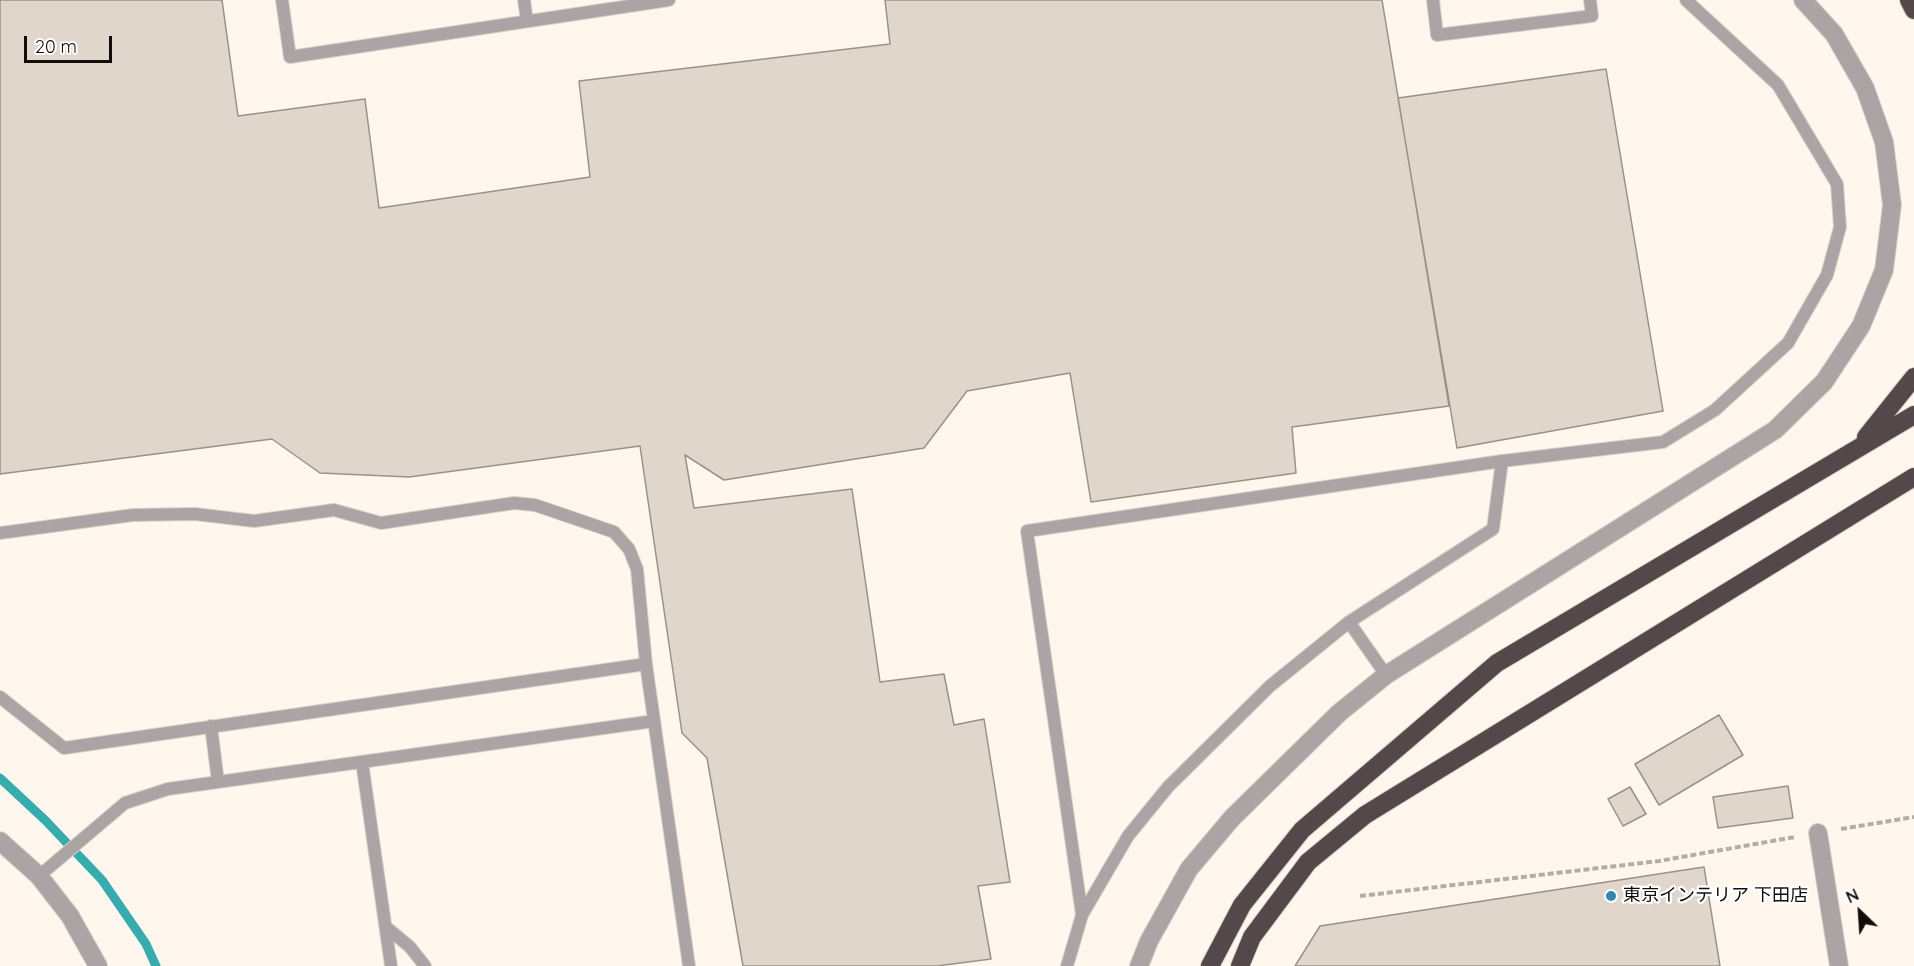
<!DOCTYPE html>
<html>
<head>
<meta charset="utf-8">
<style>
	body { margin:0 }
	#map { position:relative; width:1914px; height:966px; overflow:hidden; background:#fff6ee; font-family:Quicksand,sans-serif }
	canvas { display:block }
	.north { position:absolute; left:1830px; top:882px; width:60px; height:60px; -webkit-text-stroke:4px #fff; paint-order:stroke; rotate:335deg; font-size:16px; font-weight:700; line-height:24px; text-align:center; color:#100c09 }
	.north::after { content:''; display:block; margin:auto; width:21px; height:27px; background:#100c09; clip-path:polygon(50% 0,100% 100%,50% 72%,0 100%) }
	.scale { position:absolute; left:24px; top:36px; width:88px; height:27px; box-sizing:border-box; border:3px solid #100c09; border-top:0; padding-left:8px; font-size:18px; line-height:21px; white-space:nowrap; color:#100c09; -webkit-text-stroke:4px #fff; paint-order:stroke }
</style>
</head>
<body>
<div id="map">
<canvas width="1914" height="966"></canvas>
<div class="north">N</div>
<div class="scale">20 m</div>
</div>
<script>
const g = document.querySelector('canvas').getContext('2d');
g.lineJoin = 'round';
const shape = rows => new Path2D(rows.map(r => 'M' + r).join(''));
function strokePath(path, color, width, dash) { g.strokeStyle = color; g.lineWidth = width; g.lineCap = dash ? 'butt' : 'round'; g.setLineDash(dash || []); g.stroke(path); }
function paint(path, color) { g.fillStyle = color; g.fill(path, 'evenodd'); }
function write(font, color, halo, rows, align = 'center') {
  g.font = font + ' Quicksand,"Noto Sans JP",sans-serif'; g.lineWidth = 4.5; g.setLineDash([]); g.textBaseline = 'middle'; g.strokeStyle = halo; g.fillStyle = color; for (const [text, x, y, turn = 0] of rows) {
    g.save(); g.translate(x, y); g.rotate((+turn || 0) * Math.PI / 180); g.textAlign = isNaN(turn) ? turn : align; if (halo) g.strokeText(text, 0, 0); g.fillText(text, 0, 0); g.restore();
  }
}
strokePath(shape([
	[0,778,45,820,102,880,146,944,156,966]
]), '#35acad', 9);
const building = shape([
	[0,0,222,0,238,116,365,99,379,208,590,177,579,81,890,44,885,0,1382,0,1449,406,1292,427,1296,473,1091,502,1070,373,967,391,924,448,724,480,685,455,694,508,852,489,880,682,944,674,954,725,984,719,1010,882,978,886,991,959,937,966,743,966,707,758,682,733,640,446,409,477,320,473,272,439,0,474,0,0],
	[1606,69,1663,411,1457,448,1398,98,1606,69],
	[1719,715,1743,755,1659,805,1635,764,1719,715],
	[1788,786,1793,818,1718,828,1713,797,1788,786],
	[1630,787,1646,814,1623,826,1608,799,1630,787],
	[1704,867,1720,966,1295,966,1320,926,1704,867]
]);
paint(building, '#e0d6cc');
strokePath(building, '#9b9188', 1.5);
const service = shape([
	[282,0,290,57,669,0],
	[524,0,527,21],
	[1433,0,1437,35,1592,16,1590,0],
	[0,533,133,515,195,514,254,521,334,510,381,523,514,503,535,505,614,532,629,549,637,569,646,664],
	[1349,622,1386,675],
	[0,697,64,748,646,664,689,966],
	[211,726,218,782],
	[362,762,391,966],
	[39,876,125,803,168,789,654,721],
	[1082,915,1027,531,1502,461],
	[386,927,410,947,425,966],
	[1067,966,1082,915,1128,836,1168,787,1270,686,1349,622,1493,529,1502,461,1663,442,1715,410,1788,343,1827,275,1840,227,1837,184,1778,85,1686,0]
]);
const minor = shape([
	[1818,833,1839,966],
	[1139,966,1149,941,1189,869,1232,818,1339,713,1386,675,1775,430,1824,382,1861,326,1884,270,1892,205,1884,142,1865,88,1834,34,1803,0]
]);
const tertiary = shape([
	[0,841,39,876,70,916,98,966]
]);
const motorway = shape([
	[1909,0,1914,10],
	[1866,437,1914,377],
	[1210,966,1242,905,1302,830,1497,663,1914,415],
	[1240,966,1252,937,1308,862,1365,815,1914,477]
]);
strokePath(service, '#d9d1c9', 14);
strokePath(minor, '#d9d1c9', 20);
strokePath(tertiary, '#d9d1c9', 20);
strokePath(motorway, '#d9d1c9', 20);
strokePath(shape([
	[1841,829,1914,817],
	[1360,896,1659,861,1795,837]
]), '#b4ada6', 4, [6, 3]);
strokePath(service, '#aaa4a5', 12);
strokePath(minor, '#aaa4a5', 18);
strokePath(tertiary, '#aaa4a5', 18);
strokePath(motorway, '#54484b', 18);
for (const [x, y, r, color] of [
	[1611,896,6,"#3086b5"]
]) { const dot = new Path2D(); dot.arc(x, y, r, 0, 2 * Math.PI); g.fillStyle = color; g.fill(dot); strokePath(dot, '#fff', 2); }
write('18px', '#100c09', '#fff', [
	["東京インテリア 下田店",1623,896]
], 'left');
</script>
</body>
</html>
